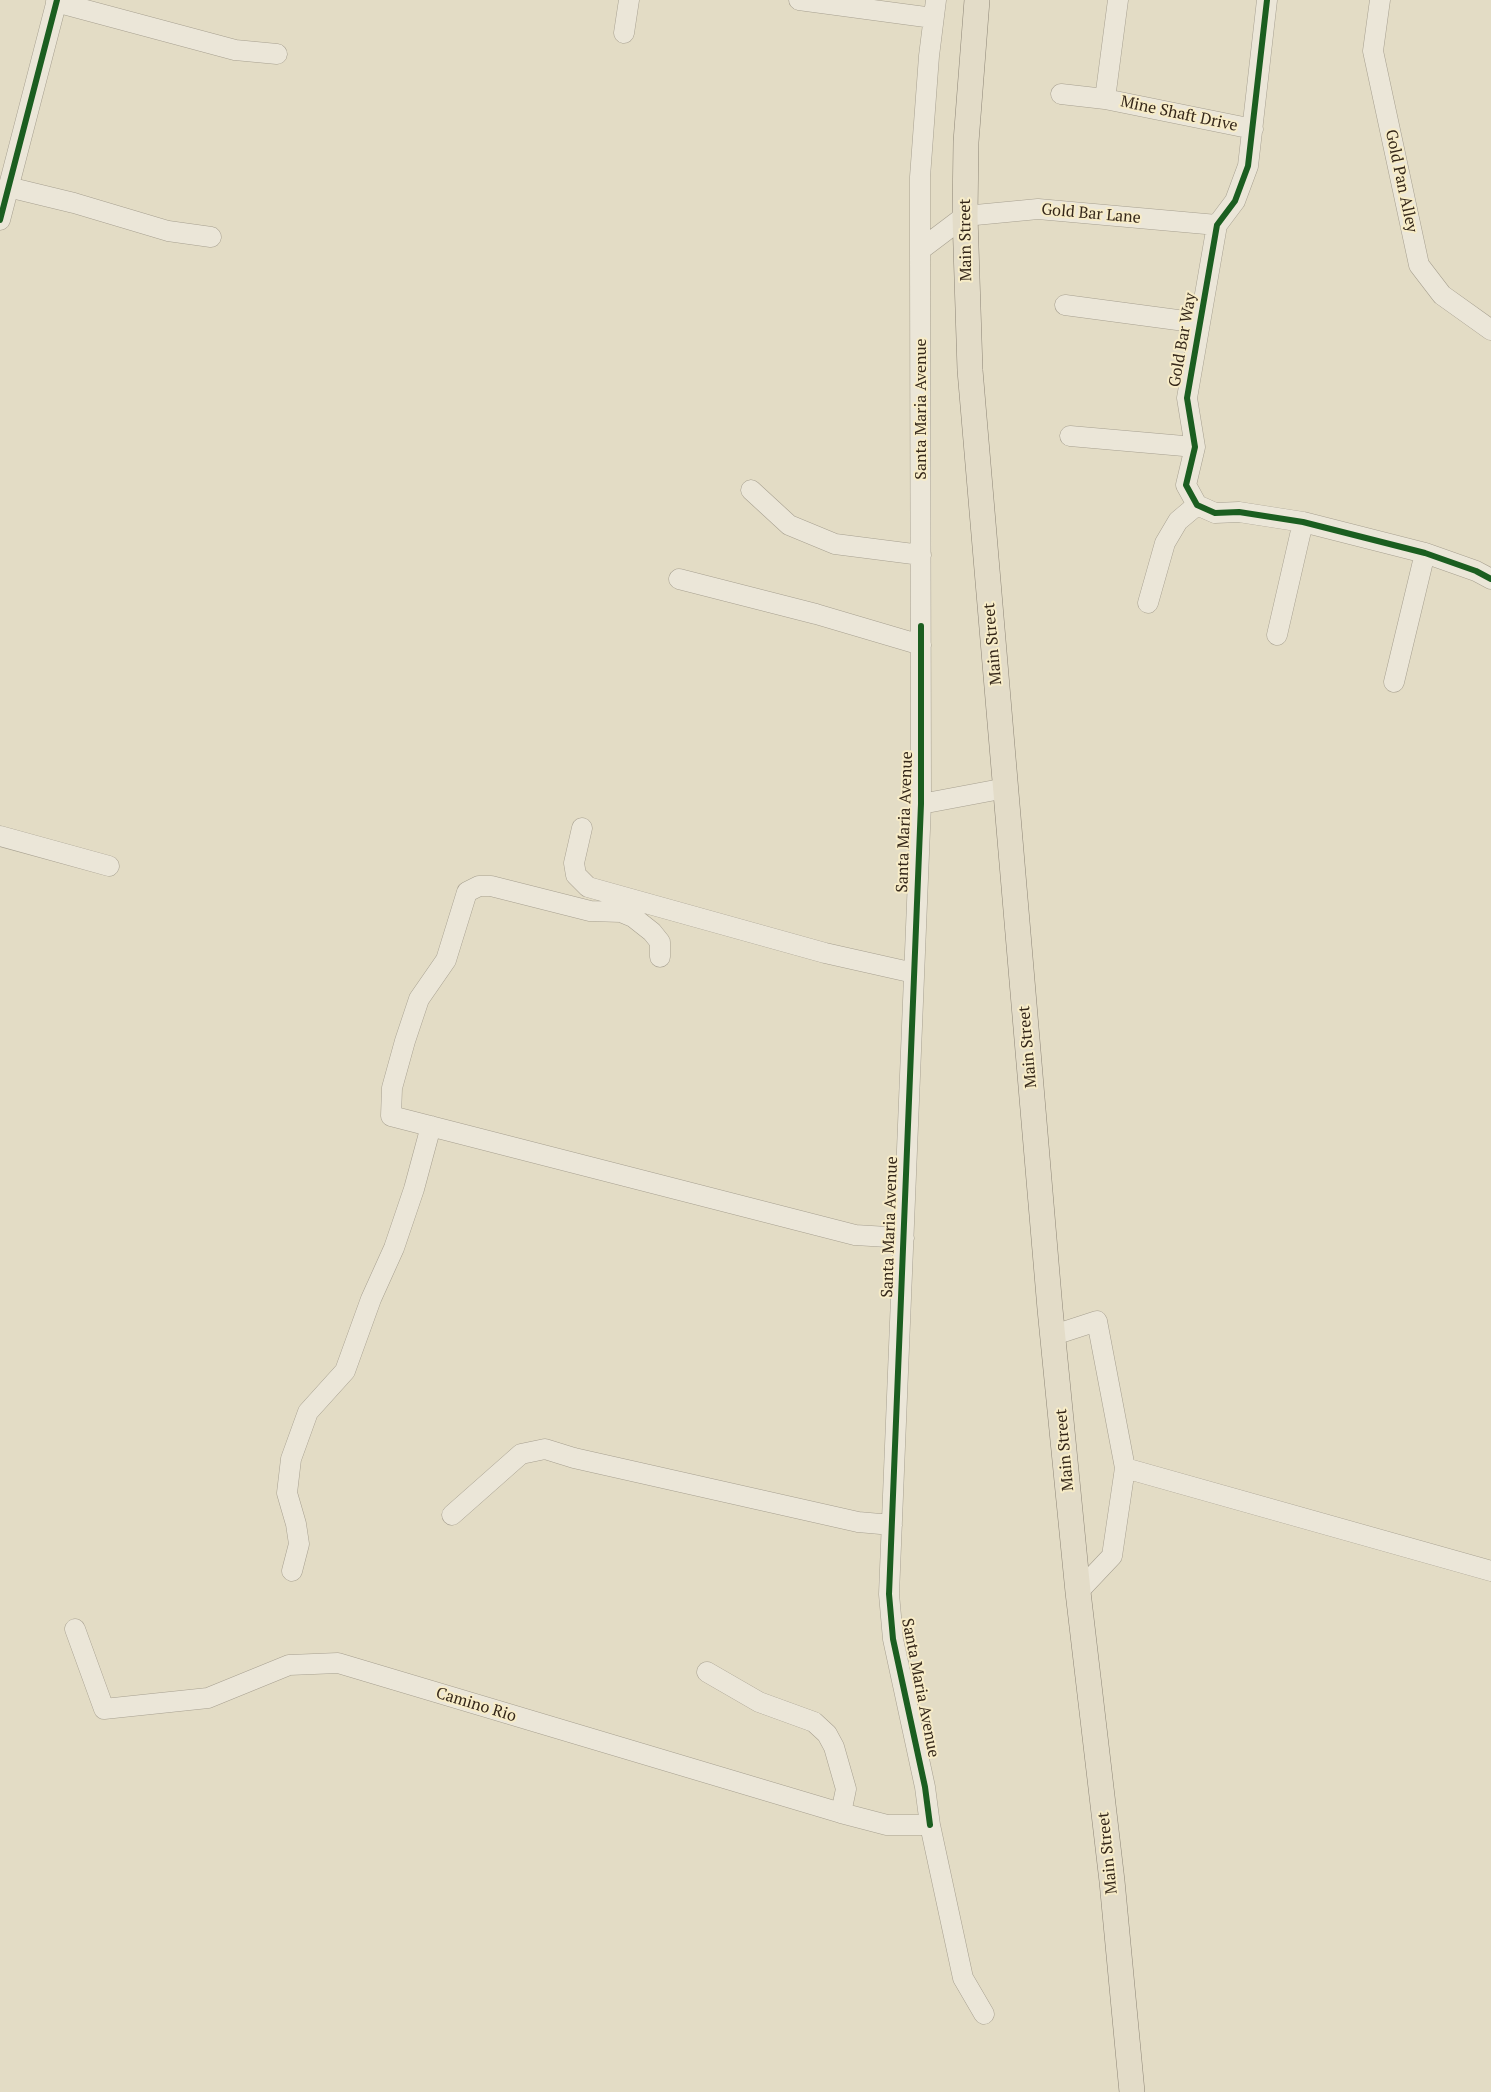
<!DOCTYPE html>
<html>
<head>
<meta charset="utf-8">
<style>
	body { margin:0 }
	canvas { display:block; background:#e3dcc5 }
</style>
</head>
<body>
<canvas width="1491" height="2092"></canvas>
<script>
const g = document.querySelector('canvas').getContext('2d');
g.lineJoin = 'round';
const shape = rows => new Path2D(rows.map(r => 'M' + r).join(''));
function strokePath(path, color, width, dash) { g.strokeStyle = color; g.lineWidth = width; g.lineCap = dash ? 'butt' : 'round'; g.setLineDash(dash || []); g.stroke(path); }
function write(font, color, halo, rows, align = 'center') {
  g.font = font + ' "PT Serif",serif'; g.lineWidth = 4; g.setLineDash([]); g.textBaseline = 'middle'; g.strokeStyle = halo; g.fillStyle = color; for (const [text, x, y, turn = 0] of rows) {
    g.save(); g.translate(x, y); g.rotate((+turn || 0) * Math.PI / 180); g.textAlign = isNaN(turn) ? turn : align; if (halo) g.strokeText(text, 0, 0); g.fillText(text, 0, 0); g.restore();
  }
}
const minor = shape([
	[799,0,933,18],
	[1267,0,1248,166,1235,201,1217,225,1187,398,1195,447,1186,485,1197,505,1215,513,1239,512,1303,522,1425,553,1476,571,1491,579],
	[1380,0,1373,51,1419,265,1442,295,1491,330],
	[56,2,235,50,277,54],
	[624,33,629,0],
	[1061,94,1105,99,1253,129],
	[1105,99,1118,0],
	[8,187,74,203,168,231,211,237],
	[0,220,57,0],
	[920,250,920,177,929,56,936,0],
	[1065,305,1200,323],
	[1070,436,1195,447],
	[751,490,789,525,835,544,921,555],
	[679,579,816,614,921,645],
	[1148,603,1165,543,1178,521,1197,505],
	[1277,635,1303,522],
	[1394,682,1425,553],
	[921,804,1006,788],
	[582,828,574,863,576,875,588,887,825,953,914,973],
	[0,836,109,866],
	[660,957,660,942,652,932,633,917,621,912,590,911,491,886,479,886,467,892,446,960,419,999,405,1041,392,1088,391,1116,855,1235,904,1238],
	[1054,1335,1097,1321,1125,1468,1112,1556,1078,1592],
	[1125,1468,1491,1571],
	[452,1515,521,1454,545,1449,574,1458,858,1522,892,1525],
	[292,1571,299,1544,296,1524,287,1493,291,1459,308,1412,345,1371,371,1299,394,1248,414,1189,431,1126],
	[75,1629,104,1709,208,1698,289,1665,338,1663,841,1813,887,1825,930,1825],
	[707,1672,759,1702,814,1722,827,1734,834,1747,846,1789,841,1813],
	[984,2014,963,1978,930,1825,925,1787,893,1639,889,1594,921,804,920,250,965,216,1038,209,1217,225]
]);
const major = shape([
	[977,0,966,142,965,216,970,370,1050,1309,1078,1592,1112,1881,1132,2092]
]);
strokePath(minor, '#a7a090', 21);
strokePath(major, '#8d8576', 26);
strokePath(minor, '#ebe6d8', 20);
strokePath(major, '#e3dcc8', 25);
strokePath(shape([
	[1267,0,1248,166,1235,201,1217,225,1187,398,1195,447,1186,485,1197,505,1215,513,1239,512,1303,522,1425,553,1476,571,1491,579],
	[0,220,57,0],
	[921,626,921,804,889,1594,893,1639,925,1787,930,1825]
]), '#1b5e20', 6);
write('16px', '#352719', '#f7ecc8', [
	["Mine Shaft Drive",1179,114,12],
	["Gold Pan Alley",1401,181,78],
	["Gold Bar Lane",1091,214,5],
	["Main Street",966,240,-91],
	["Gold Bar Way",1183,340,-80],
	["Santa Maria Avenue",921,409,-90],
	["Main Street",993,644,-95],
	["Santa Maria Avenue",905,822,-88],
	["Main Street",1028,1047,-95],
	["Santa Maria Avenue",890,1227,-88],
	["Main Street",1065,1450,-95],
	["Santa Maria Avenue",920,1688,79],
	["Camino Rio",476,1705,17],
	["Main Street",1108,1853,-96]
]);
</script>
</body>
</html>
